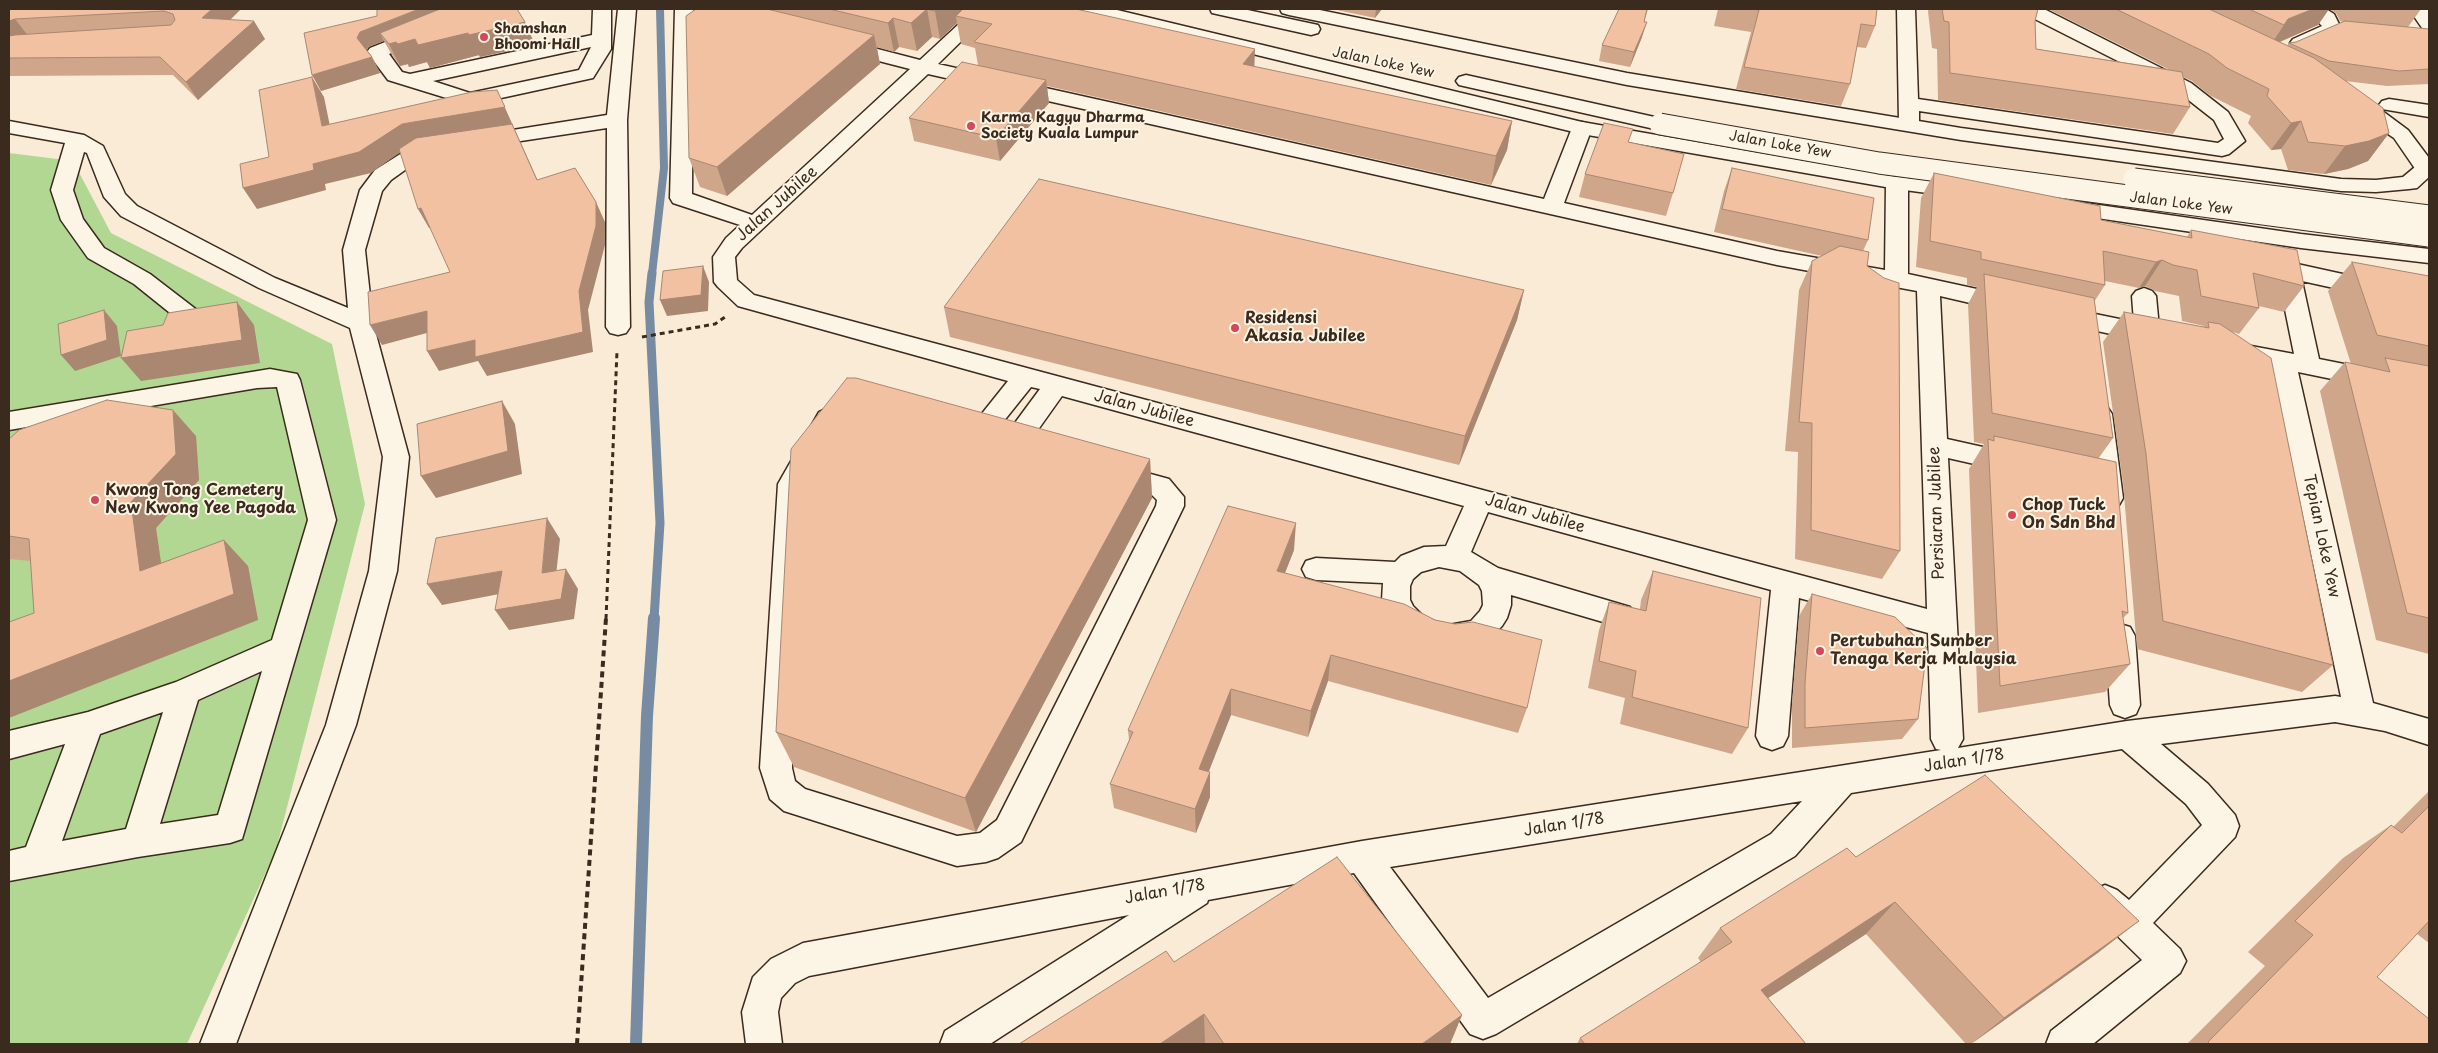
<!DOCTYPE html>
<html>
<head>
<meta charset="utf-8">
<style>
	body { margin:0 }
	#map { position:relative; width:2438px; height:1053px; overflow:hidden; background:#faebd7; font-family:"Playpen Sans",sans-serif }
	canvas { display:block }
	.frame { position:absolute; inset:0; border:10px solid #3b2a1e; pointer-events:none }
</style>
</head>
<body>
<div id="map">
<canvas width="2438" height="1053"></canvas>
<div class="frame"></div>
</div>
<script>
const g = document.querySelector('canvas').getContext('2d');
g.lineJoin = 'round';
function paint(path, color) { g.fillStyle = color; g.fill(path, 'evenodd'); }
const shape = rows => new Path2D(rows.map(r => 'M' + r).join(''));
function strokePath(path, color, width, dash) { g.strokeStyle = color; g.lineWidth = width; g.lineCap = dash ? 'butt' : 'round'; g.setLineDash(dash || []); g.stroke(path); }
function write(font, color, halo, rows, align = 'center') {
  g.font = font + ' "Playpen Sans",sans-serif'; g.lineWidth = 4; g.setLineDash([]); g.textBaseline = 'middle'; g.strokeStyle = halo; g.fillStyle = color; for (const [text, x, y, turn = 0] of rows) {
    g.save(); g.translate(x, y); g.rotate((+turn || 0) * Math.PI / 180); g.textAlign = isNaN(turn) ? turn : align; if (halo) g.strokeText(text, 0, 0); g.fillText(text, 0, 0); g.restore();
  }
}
paint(shape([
	[9,153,73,161,111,233,332,344,365,504,276,850,187,1044,9,1044]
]), '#b1d793');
strokePath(shape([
	[652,274,664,168,660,9]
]), '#778ca2', 8);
strokePath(shape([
	[652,273,649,302,660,523,654,619]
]), '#778ca2', 9);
strokePath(shape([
	[636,1044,647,716,654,618]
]), '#778ca2', 12);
const minor = shape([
	[469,9,494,9,492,13,389,54,402,72,410,74,592,35,593,9,611,9,611,49,593,78,469,105,388,80,367,52,370,48,469,9],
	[591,47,579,70,470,93,433,81,591,47],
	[618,9,636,9,627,120,630,327,626,333,618,335,610,333,606,327,607,128,481,147,474,145,471,141,474,137,481,135,607,115,618,9],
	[675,9,693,9,692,194,752,215,910,69,836,50,833,46,836,42,843,40,920,60,975,9,994,9,938,64,1544,199,1572,128,1575,124,1582,122,1589,124,1592,128,1564,203,1777,251,1885,270,1886,183,1889,178,1897,177,1905,178,1908,183,1908,274,2009,296,2017,299,2021,304,2017,309,2009,312,1940,296,1947,439,2023,456,2027,463,2023,470,2014,473,1948,458,1963,739,1958,748,2127,721,2335,696,2341,697,2272,367,2226,357,2223,351,2226,345,2235,343,2294,354,2278,275,2257,270,2254,265,2257,260,2265,258,2288,262,2429,293,2429,309,2302,281,2319,359,2429,381,2429,399,2298,372,2373,703,2429,719,2429,745,2385,731,2335,722,2161,744,2208,784,2235,815,2239,826,2235,837,2153,923,2180,949,2186,961,2180,973,2093,1044,2046,1044,2051,1031,2142,960,2093,912,2088,901,2093,890,2105,885,2117,890,2129,900,2202,825,2186,804,2122,749,1851,793,1795,856,1496,1034,1483,1039,1470,1034,1354,873,1208,900,1207,903,990,1044,940,1044,945,1031,1129,915,809,976,795,983,781,998,778,1012,782,1044,746,1044,742,1012,753,977,771,959,803,943,1362,841,1941,750,1936,749,1931,739,1928,633,1799,598,1788,736,1783,746,1772,750,1761,746,1756,736,1771,590,1488,512,1471,552,1498,568,1630,607,1635,615,1630,623,1620,627,1511,595,1511,605,1507,618,1502,626,1491,637,1466,647,1449,649,1430,645,1404,633,1393,622,1382,600,1383,583,1316,580,1306,577,1302,569,1306,561,1316,558,1395,562,1401,556,1424,547,1446,546,1464,506,1062,396,1030,441,1169,479,1184,497,1184,506,1021,842,998,858,986,862,957,866,784,811,770,799,760,768,778,484,819,412,839,402,868,398,972,426,1008,381,738,306,718,287,714,282,713,257,726,238,740,225,673,203,670,198,675,9],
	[928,74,1777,265,1917,291,1927,609,754,295,737,280,735,257,742,248,928,74],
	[1031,387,1040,389,1006,435,995,432,1031,387],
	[868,416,1151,494,1157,500,1156,506,997,820,980,833,957,836,805,789,795,781,792,768,804,484,837,424,852,417,868,416],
	[1439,567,1460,571,1479,585,1482,591,1483,605,1480,611,1471,621,1449,625,1436,622,1424,617,1413,606,1410,600,1410,586,1413,579,1421,572,1439,567],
	[1802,801,1771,834,1488,998,1390,867,1802,801],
	[1897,9,1915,9,1918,99,2218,143,2224,139,2214,120,2177,91,2023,13,2021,9,2044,9,2191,83,2228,112,2245,141,2229,154,2222,156,1919,111,1919,122,1916,126,1909,128,1902,126,1899,122,1897,9],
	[2305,9,2326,9,2334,14,2341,28,2339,32,2307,47,2293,47,2290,43,2293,39,2322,26,2305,9],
	[2356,98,2381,110,2408,130,2429,158,2429,174,2418,173,2394,138,2349,108,2346,104,2349,100,2356,98],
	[9,121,84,135,103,146,125,194,137,206,275,278,348,308,343,250,360,190,375,170,413,146,436,141,443,143,446,147,443,151,426,155,391,180,382,191,365,250,373,323,409,457,397,571,356,725,236,1044,200,1044,326,725,369,571,383,457,350,328,259,288,121,216,104,197,87,153,84,152,73,190,83,219,104,248,150,274,206,317,210,323,206,329,198,331,190,329,134,284,88,258,61,220,51,190,65,143,9,133,9,121],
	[2144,288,2152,291,2156,296,2159,328,2163,334,2160,340,2147,342,2061,323,2053,321,2049,315,2053,309,2061,307,2134,322,2132,296,2136,291,2144,288],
	[270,369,297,374,300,380,336,520,242,839,230,843,138,857,9,881,9,851,26,847,65,744,9,759,9,731,88,712,176,682,272,640,308,520,277,387,257,388,9,430,9,412,270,369],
	[262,671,218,815,160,824,198,700,262,671],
	[163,712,126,829,62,841,100,734,163,712],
	[2099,405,2108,408,2112,414,2123,498,2119,505,2109,508,2099,505,2095,498,2086,414,2090,408,2099,405],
	[2120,624,2130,627,2135,636,2140,705,2136,714,2125,718,2114,714,2110,705,2105,636,2110,627,2120,624]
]);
const highway = shape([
	[1082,9,1113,9,1582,122,1897,177,1965,184,1973,186,1976,191,1973,196,1965,198,1897,189,1582,134,1084,13,1082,9],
	[1210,9,1243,9,1318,25,1320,29,1318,33,1311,35,1212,13,1210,9],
	[1280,9,1315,9,1627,73,1961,128,2341,179,2376,180,2403,177,2421,162,2429,161,2429,177,2417,188,2409,189,2376,192,2341,191,1961,140,1627,85,1289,15,1282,13,1280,9],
	[2409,9,2427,9,2429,11,2429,30,2422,28,2409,9],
	[1466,75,1659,118,1666,120,1669,124,1666,128,1659,130,1459,85,1456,81,1459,77,1466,75],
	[2389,99,2429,105,2429,117,2382,109,2379,105,2382,101,2389,99],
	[2064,200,2301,234,2429,249,2429,263,2301,248,2056,212,2053,207,2056,202,2064,200]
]);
strokePath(minor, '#3b2a1e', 3);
strokePath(highway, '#3b2a1e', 3);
strokePath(shape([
	[642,337,715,324,725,317],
	[606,619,617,351]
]), '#3b2a1e', 3, [5, 4]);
strokePath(shape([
	[577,1044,606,618]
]), '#3b2a1e', 4, [6, 4.5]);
paint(minor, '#fcf5e5');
paint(highway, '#fcf5e5');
const highwayBridge = shape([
	[1660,124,1879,163,2429,236],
	[2134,179,2429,216]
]);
strokePath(highwayBridge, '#3b2a1e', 23, []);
strokePath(highwayBridge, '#fcf5e5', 21);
paint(shape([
	[9,9,241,9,230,19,265,39,198,100,173,75,9,76],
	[696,9,1076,9,1255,67,1512,121,1507,150,1491,185,1047,86,1049,103,1000,161,914,141,909,118,978,65,975,48,961,44,957,23,940,39,932,37,917,51,899,47,894,52,877,47,880,64,727,196,700,187,689,158],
	[1332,9,1382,9,1375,18],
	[1619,9,1648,9,1644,22,1642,37,1630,67,1599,61,1602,45],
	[1718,9,1877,9,1875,26,1866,48,1857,47,1850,84,1841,106,1736,89,1751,32,1714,26],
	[1929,9,2038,9,2035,21,2036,49,2168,69,2048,9,2421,9,2408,27,2429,29,2429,84,2387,86,2345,81,2389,133,2368,161,2348,169,2324,174,2288,170,2281,149,2271,150,2248,123,2251,116,2209,95,2192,81,2183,77,2190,107,2173,134,1938,100,1937,49,1932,48,1928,11],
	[2329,9,2336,13,2340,21,2343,22,2296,42,2289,43,2287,46,2280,42,2318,25],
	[525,22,535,45,480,57,479,55,430,68,427,62,409,67,408,64,400,66,392,55,384,41,368,47,367,50,372,57,380,73,321,91,304,33],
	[1629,143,1673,193,1666,216,1579,197,1585,174],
	[1732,168,1868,240,1863,251,1867,266,1900,551,1882,579,1795,559,1798,452,1785,451,1799,290,1812,261,1822,256,1714,232,1724,191],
	[1934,173,2101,220,2187,237,2191,230,2304,286,2284,312,2259,306,2259,308,2239,334,2233,332,2333,665,2302,692,2137,649,2123,483,2103,342,2124,312,2204,327,2204,326,2182,321,2179,296,2155,291,2145,286,2139,288,2105,281,2105,285,2094,302,2113,438,2098,459,2128,613,2123,618,2130,664,2105,692,1978,713,1969,469,1984,444,1974,442,1968,304,1977,287,1967,285,1967,278,1916,267,1921,198],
	[2352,262,2429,276,2429,654,2376,640,2320,391,2345,362,2351,364,2328,291],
	[1524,290,1517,320,1459,465,950,337,944,307],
	[196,436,199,480,156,528,161,564,248,566,258,620,34,613,31,561,9,559,9,439],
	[1150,459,1152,498,976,832,794,767,776,732],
	[1294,550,1285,573,1527,708,1518,733,1328,681,1308,737,1231,715,1208,772,1210,797,1196,833,1114,808,1110,784,1129,740,1128,730],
	[1653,571,1748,728,1732,754,1620,724,1625,698,1588,688,1599,630,1609,602,1640,609,1641,600],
	[1812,594,1918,719,1902,739,1792,748,1792,704,1799,616],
	[2429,791,2429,943,2417,934,2377,977,2429,1044,2187,1044,2265,966,2248,952,2343,858,2391,825,2393,827],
	[1856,857,2099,952,1971,1044,1966,1044,1866,934,1768,998,1806,1044,1577,1044,1580,1038,1701,962,1698,958,1720,928],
	[1174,962,1462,1015,1450,1044,1019,1044]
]), '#cfa68a');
paint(shape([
	[212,9,241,9,214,36,202,18],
	[419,9,441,9,380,33,384,41,368,47,366,53,357,38,360,32],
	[927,9,932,37,917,51,911,23],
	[937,9,968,9,956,16,957,23,940,39,935,11],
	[1376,9,1382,9,1375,18],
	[2313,9,2329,9,2318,25,2270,46,2266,52,2288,19],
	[893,18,899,47,894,52,888,23],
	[15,19,29,37,9,43,9,21],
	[254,21,265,39,198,100,186,82],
	[525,22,535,45,480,57,469,35],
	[1647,22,1642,37,1630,67,1634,52],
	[468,33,479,55,430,68,427,62,409,67,408,64,400,66,389,44,396,42],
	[874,35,880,64,727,196,717,167],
	[1255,49,1254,77,1243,64],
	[372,57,380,73,321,91,312,75],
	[312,77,324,97,334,146,322,126],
	[1046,80,1049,103,1000,161,996,138],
	[497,90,546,199,412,144,371,173,325,184,326,190,257,209,243,188,402,124],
	[1512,121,1507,150,1491,185,1496,156],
	[2301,121,2281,149,2271,150,2291,123],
	[2389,133,2368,161,2348,169,2324,174,2345,146],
	[596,202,605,222,605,245,588,310,593,352,487,376,478,361,439,371,427,351,475,340,579,291],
	[421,208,432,228,429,228,418,209],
	[2162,260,2145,286,2139,288,2156,262],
	[703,266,709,282,708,311,667,316,660,300],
	[1524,290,1517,320,1459,465,1465,436],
	[237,302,254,325,260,363,141,381,121,358],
	[104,310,117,326,121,356,75,371,61,355],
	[427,311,438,330,382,345,370,325],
	[502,401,515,424,522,474,436,498,421,476],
	[173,410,196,436,199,480,156,528,166,597,140,571,131,502],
	[1150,459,1152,498,976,832,965,798],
	[547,518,560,539,554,593,542,573],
	[1296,523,1294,550,1275,598,1277,571],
	[224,540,248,566,258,620,9,718,9,681],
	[566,569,578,589,574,619,509,630,495,610],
	[502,571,515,591,442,605,427,584],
	[1331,655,1328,681,1308,737,1311,711],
	[1231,689,1231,715,1200,794,1199,769],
	[1210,772,1210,797,1196,833,1195,809],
	[1895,902,1866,934,1736,1019,1761,990],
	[2139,921,2099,952,1971,1044,2004,1018],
	[1204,1014,1205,1044,1160,1044],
	[1462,1015,1450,1044,1422,1044]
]), '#a98771');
const building = shape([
	[9,9,212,9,202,18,254,21,186,82,160,57,9,58,9,36,15,35,171,25,175,20,173,14,164,11,15,19,9,21,9,9],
	[377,9,419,9,360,32,357,38,372,57,312,75,304,33,377,16,377,9],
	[440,9,517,9,525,22,469,35,468,33,418,45,415,39,398,44,396,42,389,44,380,33,440,9],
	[696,9,767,9,874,35,717,167,689,158,686,16,696,9],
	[829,9,937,9,935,11,927,9,911,23,893,18,888,23,829,9],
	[963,9,1076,9,1255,49,1243,64,1512,121,1496,156,974,42,992,24,956,16,963,9],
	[1619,9,1647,9,1644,22,1647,22,1634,52,1602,45,1619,9],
	[1752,9,1877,9,1875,26,1861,24,1850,84,1744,67,1759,10,1752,9],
	[1942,9,2038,9,2035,21,2036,49,2182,72,2190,107,1950,73,1949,22,1944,21,1942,9],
	[2116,9,2209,9,2314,58,2383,108,2389,133,2369,141,2345,146,2308,142,2301,121,2291,123,2267,96,2269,89,2227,68,2209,54,2116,9],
	[2249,9,2313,9,2288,19,2284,25,2249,9],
	[2345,21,2429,29,2429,69,2399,71,2329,61,2289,43,2296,42,2345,21],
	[962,62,1046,80,996,138,909,118,962,62],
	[312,77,322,126,472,92,497,90,505,107,402,124,359,152,313,164,314,170,243,188,240,164,269,157,259,90,312,77],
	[1604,123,1633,129,1628,142,1684,154,1673,193,1585,174,1604,123],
	[512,124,537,180,575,168,596,202,596,226,579,291,583,332,475,357,475,340,427,351,427,311,370,325,368,292,450,272,421,208,418,209,399,149,416,138,512,124],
	[1732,168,1874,198,1868,240,1722,209,1732,168],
	[1934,173,2100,206,2101,220,2192,238,2191,230,2297,250,2304,286,2253,273,2259,308,2201,296,2197,270,2173,265,2162,260,2156,262,2103,251,2105,285,1981,259,1981,252,1930,241,1934,173],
	[1039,179,1524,290,1465,436,944,307,1039,179],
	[1840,246,1869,252,1867,266,1884,278,1899,283,1900,551,1811,530,1812,423,1799,422,1812,261,1840,246],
	[2352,262,2429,276,2429,346,2377,335,2352,262],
	[703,266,701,295,660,300,663,271,703,266],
	[1984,274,2094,298,2113,438,1992,413,1984,274],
	[237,302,242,340,121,358,127,331,163,325,168,313,237,302],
	[104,310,107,340,61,355,58,324,104,310],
	[2124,312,2209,328,2208,322,2220,324,2271,358,2333,665,2163,621,2146,454,2124,312],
	[2385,358,2429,366,2429,618,2407,613,2345,362,2390,372,2385,358],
	[847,378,856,378,1150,459,965,798,776,732,791,449,847,378],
	[107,400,173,410,176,454,131,502,140,571,224,540,234,594,9,681,9,622,34,613,29,539,9,536,9,439,19,430,107,400],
	[502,401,508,451,421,476,417,424,502,401],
	[1994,436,2116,462,2128,613,2122,611,2130,664,2000,686,1988,439,1994,441,1994,436],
	[1228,506,1296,523,1277,571,1404,604,1435,620,1455,624,1473,622,1542,640,1527,708,1331,655,1311,711,1231,689,1199,769,1210,772,1195,809,1110,784,1133,732,1128,730,1228,506],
	[547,518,542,573,566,569,561,599,495,610,502,571,427,584,436,538,547,518],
	[1653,571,1761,598,1748,728,1632,697,1636,671,1599,661,1609,602,1646,611,1653,571],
	[1812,594,1895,617,1927,648,1918,719,1805,728,1805,683,1812,594],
	[1985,775,2139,921,2004,1018,1895,902,1761,990,1806,1044,1585,1044,1580,1038,1732,942,1720,928,1847,848,1856,857,1985,775],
	[2429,806,2429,921,2377,977,2429,1019,2429,1044,2210,1044,2208,1042,2313,935,2295,921,2391,825,2402,833,2429,806],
	[1337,857,1462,1015,1422,1044,1224,1044,1204,1014,1160,1044,1019,1044,1166,951,1174,962,1337,857]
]);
paint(building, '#f1c1a1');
strokePath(building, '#a98771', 1);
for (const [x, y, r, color] of [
	[484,37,5,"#d1495b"],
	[971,126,5,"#d1495b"],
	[1235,328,5,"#d1495b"],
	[95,500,5,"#d1495b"],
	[2012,515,5,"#d1495b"],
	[1820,651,5,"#d1495b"]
]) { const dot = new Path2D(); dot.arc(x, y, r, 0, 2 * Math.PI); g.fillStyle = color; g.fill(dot); strokePath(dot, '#fcf5e5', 2); }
write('bold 14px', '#3b2a1e', '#fcf5e5', [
	["Shamshan",494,29],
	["Bhoomi Hall",494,45],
	["Karma Kagyu Dharma",981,118],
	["Society Kuala Lumpur",981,134]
], 'left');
write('14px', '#3b2a1e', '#fcf5e5', [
	["Jalan Loke Yew",1383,63,12],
	["Jalan Loke Yew",1780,145,10],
	["Jalan Loke Yew",2181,204,7]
]);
write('16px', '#3b2a1e', '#fcf5e5', [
	["Jalan Jubilee",777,204,-42],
	["Jalan Jubilee",1144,409,15],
	["Persiaran Jubilee",1937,513,-92],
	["Jalan Jubilee",1535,514,16],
	["Tepian Loke Yew",2321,536,78],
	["Jalan 1/78",1964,761,-9],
	["Jalan 1/78",1564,825,-9],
	["Jalan 1/78",1165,892,-10]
]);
write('bold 16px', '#3b2a1e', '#fcf5e5', [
	["Residensi",1245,319],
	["Akasia Jubilee",1245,337],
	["Kwong Tong Cemetery",105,491],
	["New Kwong Yee Pagoda",105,509],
	["Chop Tuck",2022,506],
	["On Sdn Bhd",2022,524],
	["Pertubuhan Sumber",1830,642],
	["Tenaga Kerja Malaysia",1830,660]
], 'left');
</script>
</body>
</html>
